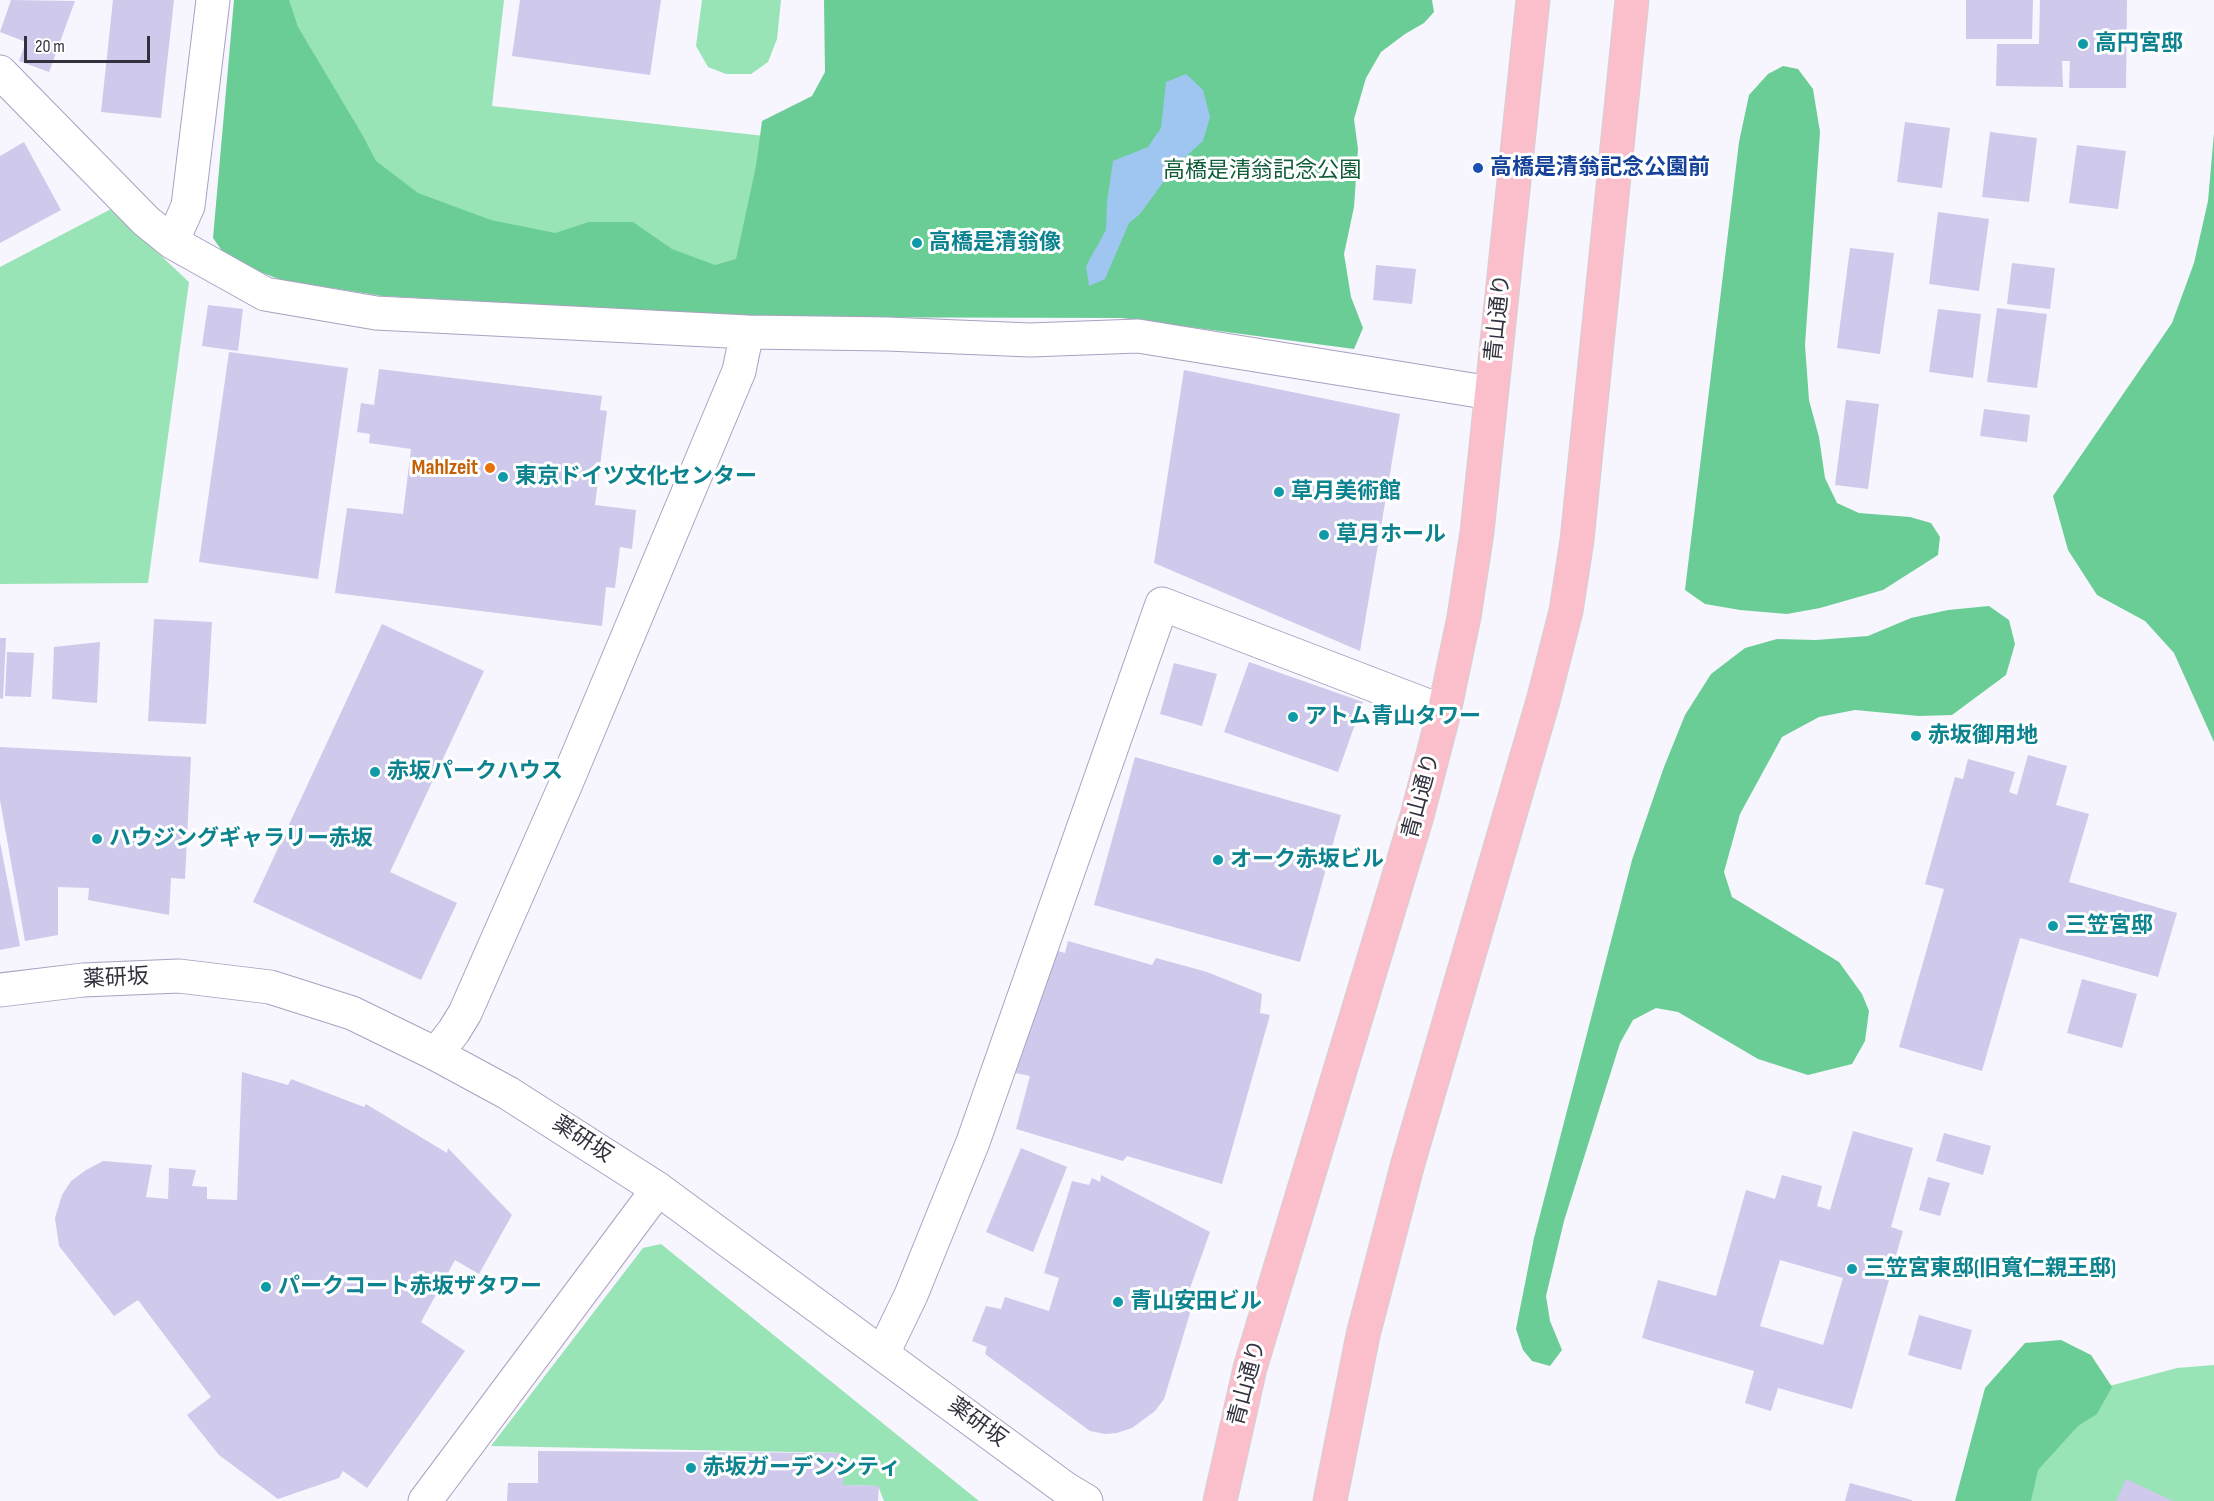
<!DOCTYPE html>
<html>
<head>
<meta charset="utf-8">
<style>
	body { margin:0 }
	#map { position:relative; width:2214px; height:1501px; overflow:hidden; background:#f7f5fd; font-family:"Sofia Sans Condensed",sans-serif }
	canvas { display:block }
	.scale { position:absolute; left:24px; top:36px; width:126px; height:27px; box-sizing:border-box; border:3px solid #34313e; border-top:0; padding-left:8px; font-size:18px; line-height:21px; white-space:nowrap; color:#34313e; -webkit-text-stroke:4px #fff; paint-order:stroke }
</style>
</head>
<body>
<div id="map">
<canvas width="2214" height="1501"></canvas>
<div class="scale">20 m</div>
</div>
<script>
const g = document.querySelector('canvas').getContext('2d');
g.lineJoin = 'round';
function paint(path, color) { g.fillStyle = color; g.fill(path, 'evenodd'); }
const shape = rows => new Path2D(rows.map(r => 'M' + r).join(''));
function strokePath(path, color, width, dash) { g.strokeStyle = color; g.lineWidth = width; g.lineCap = dash ? 'butt' : 'round'; g.setLineDash(dash || []); g.stroke(path); }
function write(font, color, halo, rows, align = 'center') {
  g.font = font + ' "Sofia Sans Condensed","Noto Sans JP",sans-serif'; g.lineWidth = 6; g.setLineDash([]); g.textBaseline = 'middle'; g.strokeStyle = halo; g.fillStyle = color; for (const [text, x, y, turn = 0] of rows) {
    g.save(); g.translate(x, y); g.rotate((+turn || 0) * Math.PI / 180); g.textAlign = isNaN(turn) ? turn : align; if (halo) g.strokeText(text, 0, 0); g.fillText(text, 0, 0); g.restore();
  }
}
paint(shape([
	[264,0,504,0,492,106,783,138,771,279,574,251,354,177],
	[702,0,781,0,777,39,768,62,751,74,726,74,708,67,696,46],
	[111,209,189,282,148,583,0,584,0,267],
	[661,1244,979,1501,884,1501,878,1486,843,1485,843,1453,491,1446,643,1248],
	[2214,1365,2214,1501,2007,1501,2087,1392,2177,1368]
]), '#99e4b7');
paint(shape([
	[234,0,289,0,298,27,363,136,376,161,418,193,491,220,555,233,589,222,633,222,672,249,715,265,736,259,756,166,762,121,812,96,825,72,824,0,1432,0,1434,12,1424,23,1405,34,1381,52,1366,78,1354,119,1358,149,1354,207,1344,254,1351,297,1363,328,1354,349,1122,318,768,317,382,296,282,280,229,261,213,238],
	[1783,66,1798,69,1813,89,1820,132,1805,345,1809,400,1819,437,1825,478,1837,503,1859,513,1910,517,1931,523,1940,537,1938,555,1883,590,1820,608,1787,614,1740,610,1705,604,1685,590,1739,142,1749,95,1768,74],
	[2214,133,2214,742,2174,653,2145,621,2097,595,2068,550,2053,496,2172,323,2194,263,2208,201],
	[1989,606,2009,620,2015,644,2006,675,1952,715,1919,716,1855,710,1819,717,1782,737,1740,814,1724,872,1732,897,1839,962,1862,994,1869,1011,1865,1041,1852,1064,1808,1075,1758,1059,1678,1012,1656,1008,1633,1020,1620,1043,1564,1221,1546,1296,1550,1321,1562,1350,1550,1366,1532,1361,1523,1350,1516,1329,1534,1238,1632,860,1664,767,1685,715,1711,674,1745,648,1777,639,1816,640,1868,636,1911,618,1948,610],
	[2061,1340,2091,1355,2112,1387,2097,1414,2078,1426,2038,1470,2031,1501,1955,1501,1985,1388,2025,1343]
]), '#6bcd96');
paint(shape([
	[1186,74,1203,90,1210,117,1203,141,1175,166,1140,214,1129,223,1105,279,1089,286,1086,266,1106,230,1107,202,1113,161,1148,147,1161,128,1166,82]
]), '#9fc6f1');
paint(shape([
	[11,0,75,1,49,72,19,61,26,42,0,32],
	[113,0,174,0,161,118,101,112],
	[520,0,661,0,650,75,512,56],
	[1966,0,2033,0,2032,39,1966,39],
	[2040,0,2127,0,2126,88,2069,88,2070,61,2062,61,2063,87,1996,86,1997,44,2039,44],
	[1905,122,1950,128,1942,188,1897,182],
	[1990,132,2037,138,2029,202,1982,197],
	[24,142,61,210,0,243,0,156],
	[2077,145,2126,151,2118,209,2069,203],
	[1938,212,1989,219,1979,291,1929,284],
	[1850,248,1894,253,1880,354,1837,348],
	[2012,263,2055,268,2050,309,2007,304],
	[1376,265,1416,269,1412,304,1373,300],
	[208,305,243,309,238,351,202,346],
	[1997,308,2047,314,2037,388,1987,382],
	[1938,309,1981,314,1973,378,1929,372],
	[229,352,348,368,318,579,199,562],
	[379,369,602,396,600,410,607,411,595,505,636,510,632,549,620,547,615,588,606,587,602,626,335,593,347,508,403,514,411,449,369,443,370,434,357,432,361,403,374,405],
	[1184,370,1400,414,1360,651,1154,563],
	[1846,400,1879,404,1868,489,1835,485],
	[1984,409,2030,415,2027,442,1980,436],
	[154,619,212,622,206,724,148,721],
	[382,624,484,671,390,872,457,903,421,980,253,902],
	[0,638,6,638,3,699,0,698],
	[100,642,97,703,52,699,54,647],
	[7,652,34,653,31,697,5,696],
	[1249,662,1363,702,1338,772,1224,732],
	[1174,663,1217,674,1202,726,1160,714],
	[0,747,191,757,185,879,171,878,169,915,88,900,89,888,58,887,58,935,25,941,0,800],
	[2028,755,2067,766,2056,805,2089,814,2069,882,2177,913,2158,977,2020,938,1982,1071,1899,1047,1944,889,1925,884,1955,777,1963,779,1968,759,2015,772,2009,792,2017,795],
	[1135,757,1341,815,1300,962,1094,905],
	[0,842,20,946,0,950],
	[1068,941,1152,965,1156,958,1207,972,1262,994,1260,1013,1270,1015,1222,1184,1127,1156,1123,1161,1016,1129,1030,1076,1015,1073,1051,949,1065,953],
	[2082,979,2137,994,2122,1048,2067,1033],
	[242,1072,288,1085,291,1079,364,1107,366,1104,447,1153,448,1148,512,1215,479,1274,455,1260,421,1322,465,1351,367,1488,343,1471,339,1478,278,1499,219,1455,187,1415,211,1397,138,1300,114,1316,59,1246,55,1218,62,1195,71,1181,86,1170,103,1161,152,1165,146,1197,168,1199,169,1168,196,1170,192,1186,207,1187,207,1199,237,1200],
	[1853,1131,1913,1148,1891,1227,1903,1231,1852,1409,1778,1388,1771,1411,1745,1403,1754,1371,1642,1338,1658,1280,1716,1296,1746,1190,1775,1199,1782,1175,1822,1186,1817,1206,1830,1210],
	[1780,1260,1843,1278,1823,1345,1760,1326],
	[1944,1133,1991,1146,1983,1175,1936,1161],
	[1021,1148,1067,1167,1033,1252,986,1232],
	[1101,1175,1210,1232,1183,1308,1191,1310,1164,1399,1155,1411,1132,1428,1117,1433,1105,1434,1090,1431,985,1354,987,1347,972,1341,986,1306,1001,1309,1005,1297,1049,1311,1059,1278,1044,1273,1072,1181,1089,1185,1092,1178,1100,1182],
	[1928,1177,1950,1183,1940,1216,1919,1210],
	[1919,1315,1972,1330,1961,1370,1908,1355],
	[538,1451,844,1453,843,1485,879,1486,878,1501,507,1501,508,1483,538,1483],
	[2126,1479,2173,1501,2116,1501],
	[1850,1483,1912,1500,1912,1501,1845,1501]
]), '#cfc9ec');
const minor = shape([
	[0,72,146,221,172,242,265,294,376,313,747,332,887,334,1030,340,1138,336,1491,393],
	[172,242,188,206,213,0],
	[436,1054,454,1031,465,1013,565,786,739,371,747,332],
	[883,1353,911,1295,973,1142,1162,604,1444,712],
	[425,1501,658,1189]
]);
const tertiary = shape([
	[0,990,83,980,179,976,270,987,352,1013,436,1054,508,1093,658,1189,1066,1489,1086,1501]
]);
const trunk = shape([
	[1220,1501,1250,1368,1417,816,1444,712,1464,617,1477,532,1533,0],
	[1330,1501,1363,1335,1408,1163,1543,701,1566,611,1577,540,1632,0]
]);
strokePath(minor, '#a9a1c1', 35);
strokePath(tertiary, '#a9a1c1', 35);
strokePath(trunk, '#d2d2d5', 35);
strokePath(minor, '#fff', 33);
strokePath(tertiary, '#fff', 33);
strokePath(trunk, '#fabfca', 33);
for (const [x, y, r, color] of [
	[2083,44,6,"#0f9aa8"],
	[1478,168,6,"#1a4fb4"],
	[917,243,6,"#0f9aa8"],
	[490,468,6,"#e8710a"],
	[503,477,6,"#0f9aa8"],
	[1279,492,6,"#0f9aa8"],
	[1324,535,6,"#0f9aa8"],
	[1293,717,6,"#0f9aa8"],
	[1916,736,6,"#0f9aa8"],
	[375,772,6,"#0f9aa8"],
	[97,839,6,"#0f9aa8"],
	[1218,860,6,"#0f9aa8"],
	[2053,926,6,"#0f9aa8"],
	[1852,1269,6,"#0f9aa8"],
	[266,1287,6,"#0f9aa8"],
	[1118,1302,6,"#0f9aa8"],
	[691,1468,6,"#0f9aa8"]
]) { const dot = new Path2D(); dot.arc(x, y, r, 0, 2 * Math.PI); g.fillStyle = color; g.fill(dot); strokePath(dot, '#fff', 2); }
write('bold 22px', '#0d838f', '#fff', [
	["高円宮邸",2095,44],
	["高橋是清翁像",929,243],
	["東京ドイツ文化センター",515,477],
	["草月美術館",1291,492],
	["草月ホール",1336,535],
	["アトム青山タワー",1305,717],
	["赤坂御用地",1928,736],
	["赤坂パークハウス",387,772],
	["ハウジングギャラリー赤坂",109,839],
	["オーク赤坂ビル",1230,860],
	["三笠宮邸",2065,926],
	["三笠宮東邸(旧寬仁親王邸)",1864,1269],
	["パークコート赤坂ザタワー",278,1287],
	["青山安田ビル",1130,1302],
	["赤坂ガーデンシティ",703,1468]
], 'left');
write('bold 22px', '#164399', '#fff', [
	["高橋是清翁記念公園前",1490,168]
], 'left');
write('22px', '#115c38', '#fff', [
	["高橋是清翁記念公園",1262,171]
]);
write('22px', '#34313e', '#fff', [
	["青山通り",1499,318,-84],
	["青山通り",1422,796,-75],
	["薬研坂",116,979,-3],
	["薬研坂",582,1140,33],
	["青山通り",1248,1383,-75],
	["薬研坂",977,1423,36]
]);
write('bold 22px', '#c56008', '#fff', [
	["Mahlzeit",478,468]
], 'right');
</script>
</body>
</html>
